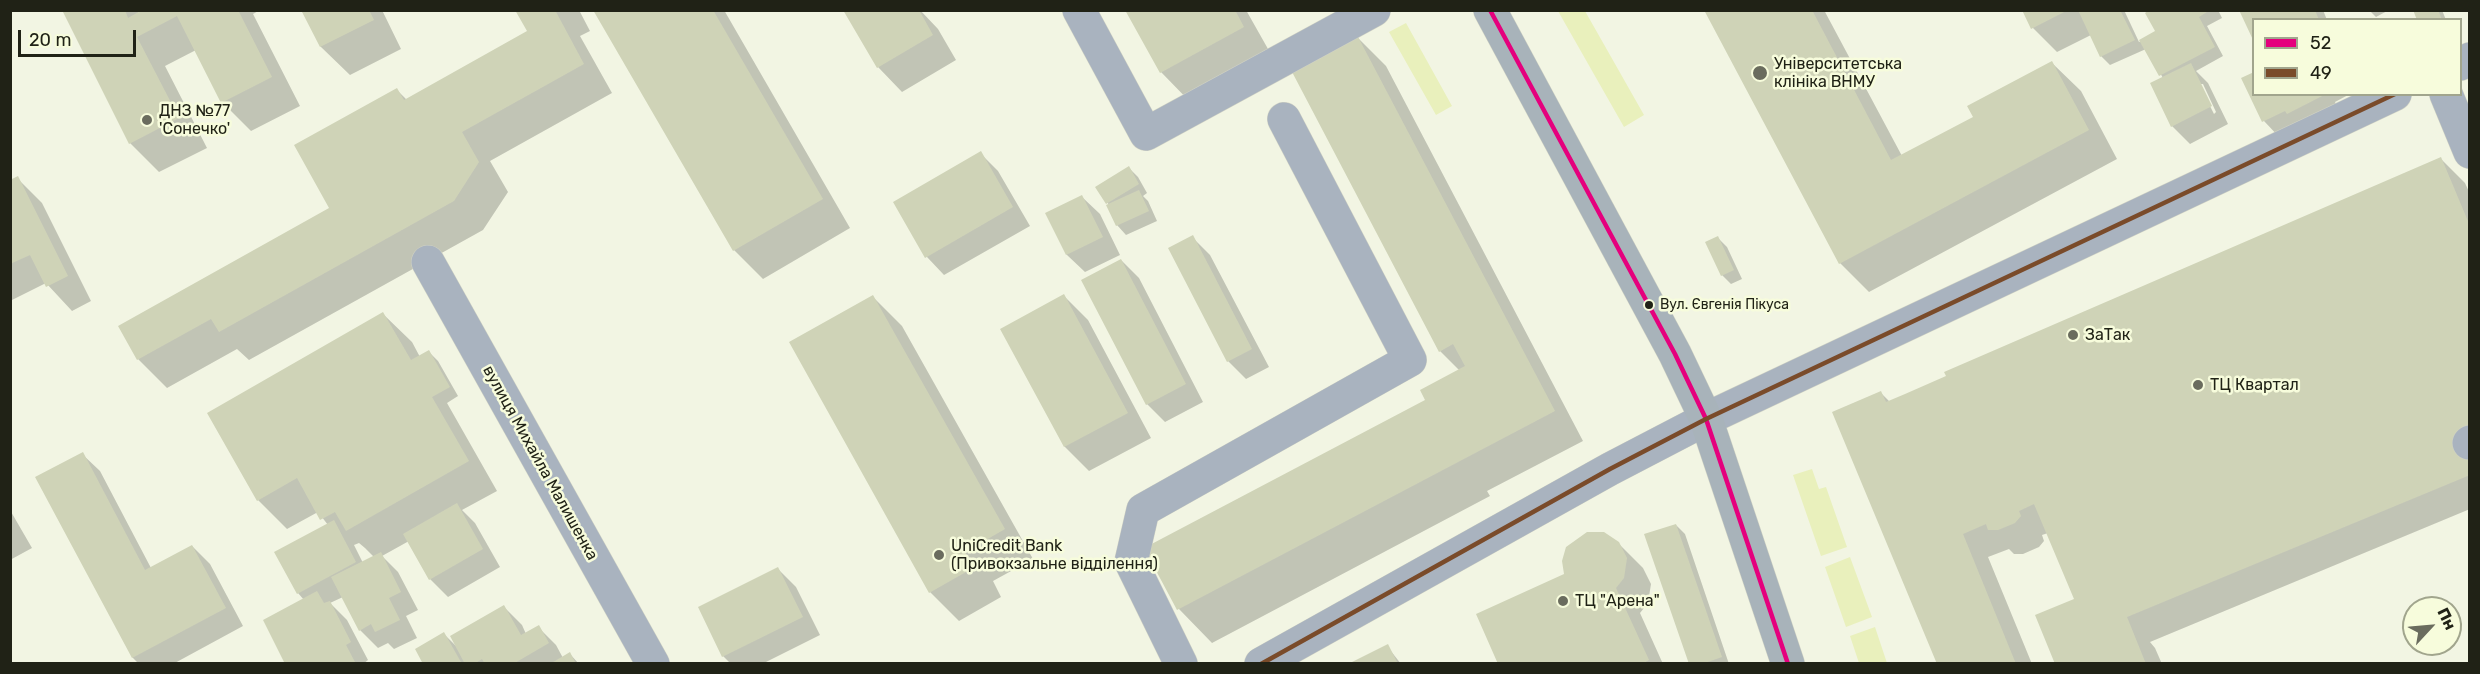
<!DOCTYPE html>
<html>
<head>
<meta charset="utf-8">
<style>
	body { margin:0 }
	#map { position:relative; width:2480px; height:674px; overflow:hidden; background:#f2f5e3; font-family:Rubik,sans-serif }
	canvas { display:block }
	.frame { position:absolute; inset:0; border:12px solid #202216; pointer-events:none }
	.legend { position:absolute; left:2252px; top:18px; width:210px; height:78px; box-sizing:border-box; background:#f7fcdc; border:2px solid #a1a58d; margin:0; padding:8px 10px; list-style:none; font-size:18px; color:#202216 }
	.legend li { display:flex; align-items:center; gap:12px; height:30px }
	.legend b { width:30px; border:2px solid #a1a58d }
	.north { position:absolute; left:2402px; top:596px; width:60px; height:60px; box-sizing:border-box; background:#f7fcdc; border:2px solid #a1a58d; border-radius:50%; rotate:64deg; font-size:16px; font-weight:700; line-height:24px; text-align:center; color:#202216 }
	.north::after { content:''; display:block; margin:auto; width:21px; height:27px; background:#6a6c5e; clip-path:polygon(50% 0,100% 100%,50% 72%,0 100%) }
	.scale { position:absolute; left:18px; top:30px; width:118px; height:27px; box-sizing:border-box; border:3px solid #202216; border-top:0; padding-left:8px; font-size:18px; line-height:21px; white-space:nowrap; color:#202216; -webkit-text-stroke:4px #f7fcdc; paint-order:stroke }
</style>
</head>
<body>
<div id="map">
<canvas width="2480" height="674"></canvas>
<div class="frame"></div>
<ul class="legend">
<li><b style="height:8px;background:#e5007d"></b>52</li>
<li><b style="height:8px;background:#7a4b2a"></b>49</li>
</ul>
<div class="north">Пн</div>
<div class="scale">20 m</div>
</div>
<script>
const g = document.querySelector('canvas').getContext('2d');
g.lineJoin = 'round';
function paint(path, color) { g.fillStyle = color; g.fill(path, 'evenodd'); }
const shape = rows => new Path2D(rows.map(r => 'M' + r).join(''));
function strokePath(path, color, width, dash) { g.strokeStyle = color; g.lineWidth = width; g.lineCap = dash ? 'butt' : 'round'; g.setLineDash(dash || []); g.stroke(path); }
function write(font, color, halo, rows, align = 'center') {
  g.font = font + ' Rubik,sans-serif'; g.lineWidth = 5; g.setLineDash([]); g.textBaseline = 'middle'; g.strokeStyle = halo; g.fillStyle = color; for (const [text, x, y, turn = 0] of rows) {
    g.save(); g.translate(x, y); g.rotate((+turn || 0) * Math.PI / 180); g.textAlign = isNaN(turn) ? turn : align; if (halo) g.strokeText(text, 0, 0); g.fillText(text, 0, 0); g.restore();
  }
}
paint(shape([
	[1558,11,1585,11,1644,115,1624,127],
	[1406,23,1452,106,1436,115,1389,32],
	[1812,469,1819,489,1826,487,1847,547,1821,556,1793,475],
	[1850,557,1872,617,1846,627,1825,567],
	[1875,627,1887,663,1859,663,1850,636]
]), '#e9f0bc');
paint(shape([
	[63,10,137,10,139,14,146,10,260,10,253,14,300,106,251,131,222,102,196,50,165,66,207,148,159,172,130,143],
	[303,10,382,10,401,49,350,75,321,47],
	[517,10,579,10,590,31,580,36,612,93,490,161,508,192,483,230,249,360,237,349,167,388,138,359,331,209,397,90,407,100,529,32],
	[595,10,724,10,850,228,763,279,734,250],
	[845,10,920,10,938,29,956,60,902,92,878,67],
	[1127,10,1246,10,1272,56,1196,108,1161,72],
	[1705,10,1824,10,1902,156,1975,117,2052,63,2081,91,2117,159,1869,292,1840,263],
	[2024,10,2124,10,2139,42,2157,32,2152,10,2218,10,2222,18,2207,26,2223,56,2196,71,2208,83,2228,124,2190,144,2172,126,2163,78,2146,49,2110,65,2101,56,2091,35,2057,52,2033,28],
	[2199,84,2203,84,2216,112,2214,114],
	[2240,10,2323,10,2327,20,2254,20],
	[2369,10,2389,10,2376,17],
	[2414,10,2442,10,2446,20,2419,20],
	[1357,37,1386,66,1583,441,1487,491,1490,496,1212,643,1179,609,1146,549,1425,402,1460,371,1440,351],
	[2243,78,2254,94,2350,94,2335,102,2341,114,2281,139,2264,121],
	[980,153,998,171,1030,226,944,275,927,257,895,203],
	[2441,159,2465,183,2470,194,2470,509,2150,642,2155,648,2162,664,2057,664,2076,600,2048,533,2042,535,2044,541,2039,547,2023,554,2014,554,2009,549,1988,557,2032,664,1938,664,1881,393,1890,402],
	[1129,168,1138,177,1147,193,1143,196,1148,201,1157,221,1126,235,1117,225,1109,205,1097,187],
	[17,178,42,203,91,301,72,311,46,283,10,301,10,182],
	[1082,197,1100,214,1120,255,1085,272,1067,255,1047,214],
	[1192,237,1210,255,1269,367,1246,379,1228,361],
	[1718,238,1727,247,1742,279,1731,284,1722,275],
	[1121,260,1139,278,1203,402,1165,422,1147,404],
	[1064,296,1088,320,1151,438,1089,471,1065,447,1002,329],
	[873,297,902,326,1033,559,993,581,1001,597,959,621,930,592],
	[383,314,412,342,420,357,429,352,438,361,458,396,447,403,497,491,462,510,475,523,500,567,448,597,430,579,409,541,382,556,398,572,418,610,406,616,417,638,394,649,388,643,378,648,360,630,343,597,330,603,347,620,368,660,363,664,287,664,304,600,298,593,328,525,318,512,287,529,258,500],
	[359,543,365,548,374,557,363,563,354,545],
	[82,454,100,471,151,568,192,546,210,564,243,626,173,664,139,664,133,658,37,477],
	[10,510,32,548,10,560],
	[1676,525,1685,534,1729,664,1690,664],
	[1618,543,1643,568,1651,584,1648,603,1640,613,1663,664,1500,664,1565,574],
	[778,569,796,587,820,635,762,664,731,664,723,656],
	[504,607,522,625,526,634,538,627,556,645,563,658,570,654,579,664,425,664,444,634,456,646],
	[1387,646,1401,664,1352,664]
]), '#0003');
paint(shape([
	[62,10,125,10,128,18,142,10,238,10,272,77,221,103,177,16,137,37,179,118,129,144],
	[301,10,369,10,374,20,320,47],
	[515,10,555,10,584,64,462,132,479,162,454,201,219,332,211,319,137,360,118,326,329,208,294,145,397,88,404,100,527,31],
	[593,10,713,10,823,199,733,251],
	[843,10,919,10,933,35,877,68],
	[1125,10,1235,10,1244,27,1160,73],
	[1704,10,1812,10,1891,160,1973,117,1967,106,2052,61,2089,130,1839,264],
	[2022,10,2068,10,2031,29],
	[2078,10,2120,10,2135,40,2100,57],
	[2149,10,2210,10,2199,17,2215,47,2159,76,2139,40,2155,31,2145,13],
	[2239,10,2315,10,2319,20,2254,20,2254,42],
	[2413,10,2438,10,2442,20,2417,20],
	[1357,35,1555,411,1177,610,1144,548,1425,400,1420,390,1465,366,1453,344,1439,352,1291,70],
	[2191,63,2212,106,2171,127,2150,83],
	[2254,72,2254,94,2326,94,2287,114,2285,111,2262,122,2241,78],
	[981,151,1013,207,925,258,893,202],
	[2441,157,2470,226,2470,475,2127,617,2146,664,2055,664,2035,615,2074,599,2034,504,2019,511,2021,516,2015,523,1998,530,1988,530,1986,524,1963,534,2016,664,1937,664,1832,412,1881,391,1886,402,1905,394,1946,376,1944,372],
	[1129,166,1139,184,1106,204,1095,187],
	[18,176,68,276,46,287,30,255,10,264,10,180],
	[1139,190,1149,211,1116,226,1106,205],
	[1082,195,1103,237,1066,255,1045,213],
	[1193,235,1252,349,1227,362,1168,248],
	[1718,236,1734,270,1721,276,1705,242],
	[1121,259,1186,384,1146,405,1081,280],
	[1064,294,1128,413,1064,447,1000,329],
	[873,295,1005,529,965,552,973,568,929,593,789,342],
	[383,312,411,360,429,350,450,387,432,397,469,461,346,531,335,512,320,520,297,478,257,501,207,413],
	[83,452,145,570,192,545,226,608,132,658,35,477],
	[457,503,483,549,429,580,403,534],
	[334,520,356,562,297,594,274,552],
	[1676,524,1722,657,1702,664,1689,664,1644,534],
	[1587,532,1604,532,1619,542,1627,558,1624,578,1616,588,1649,660,1642,664,1498,664,1476,614,1564,574,1562,561,1566,547],
	[381,552,401,592,389,598,400,620,375,632,371,624,359,631,331,577],
	[778,567,803,617,722,657,698,607],
	[317,591,324,603,330,601,351,642,346,645,356,664,285,664,263,620],
	[504,605,521,635,539,625,549,643,513,664,485,664,482,659,474,664,465,664,450,636],
	[444,632,462,664,423,664,415,649],
	[1388,644,1398,664,1348,664],
	[570,652,576,664,550,664]
]), '#cfd3b7');
const minor = shape([
	[1079,10,1146,134,1374,10],
	[2460,64,2470,59],
	[2446,94,2470,152],
	[428,262,653,664],
	[2469,443,2470,442],
	[1181,664,1131,562,1143,510,1410,360,1284,119],
	[1261,664,1610,469,1706,419,2395,94]
]);
const major = shape([
	[1490,10,1675,354,1706,419,1788,664]
]);
strokePath(minor, '#d0d2c4', 34);
strokePath(major, '#d0d2c4', 34);
strokePath(minor, '#a9b3bf', 33);
strokePath(major, '#a8b3ba', 33);
strokePath(shape([
	[1490,10,1675,354,1706,419,1788,664]
]), '#e5007d', 4.5);
strokePath(shape([
	[1261,664,1610,469,1706,419,2395,94]
]), '#7a4b2a', 4.5);
for (const [x, y, r, color] of [
	[1760,73,8,"#6a6c5e"],
	[147,120,6,"#6a6c5e"],
	[1649,305,5,"#202216"],
	[2073,335,6,"#6a6c5e"],
	[2198,385,6,"#6a6c5e"],
	[939,555,6,"#6a6c5e"],
	[1563,601,6,"#6a6c5e"]
]) { const dot = new Path2D(); dot.arc(x, y, r, 0, 2 * Math.PI); g.fillStyle = color; g.fill(dot); strokePath(dot, '#f7fcdc', 2); }
write('14px', '#202216', '#f7fcdc', [
	["Вул. Євгенія Пікуса",1660,305]
], 'left');
write('16px', '#202216', '#f7fcdc', [
	["Університетська",1774,64],
	["клініка ВНМУ",1774,82],
	["ДНЗ №77",159,111],
	["'Сонечко'",159,129],
	["ЗаТак",2085,335],
	["ТЦ Квартал",2210,385],
	["UniCredit Bank",951,546],
	["(Привокзальне відділення)",951,564],
	["ТЦ \"Арена\"",1575,601]
], 'left');
write('16px', '#202216', '#f7fcdc', [
	["вулиця Михайла Малишенка",540,463,61]
]);
</script>
</body>
</html>
